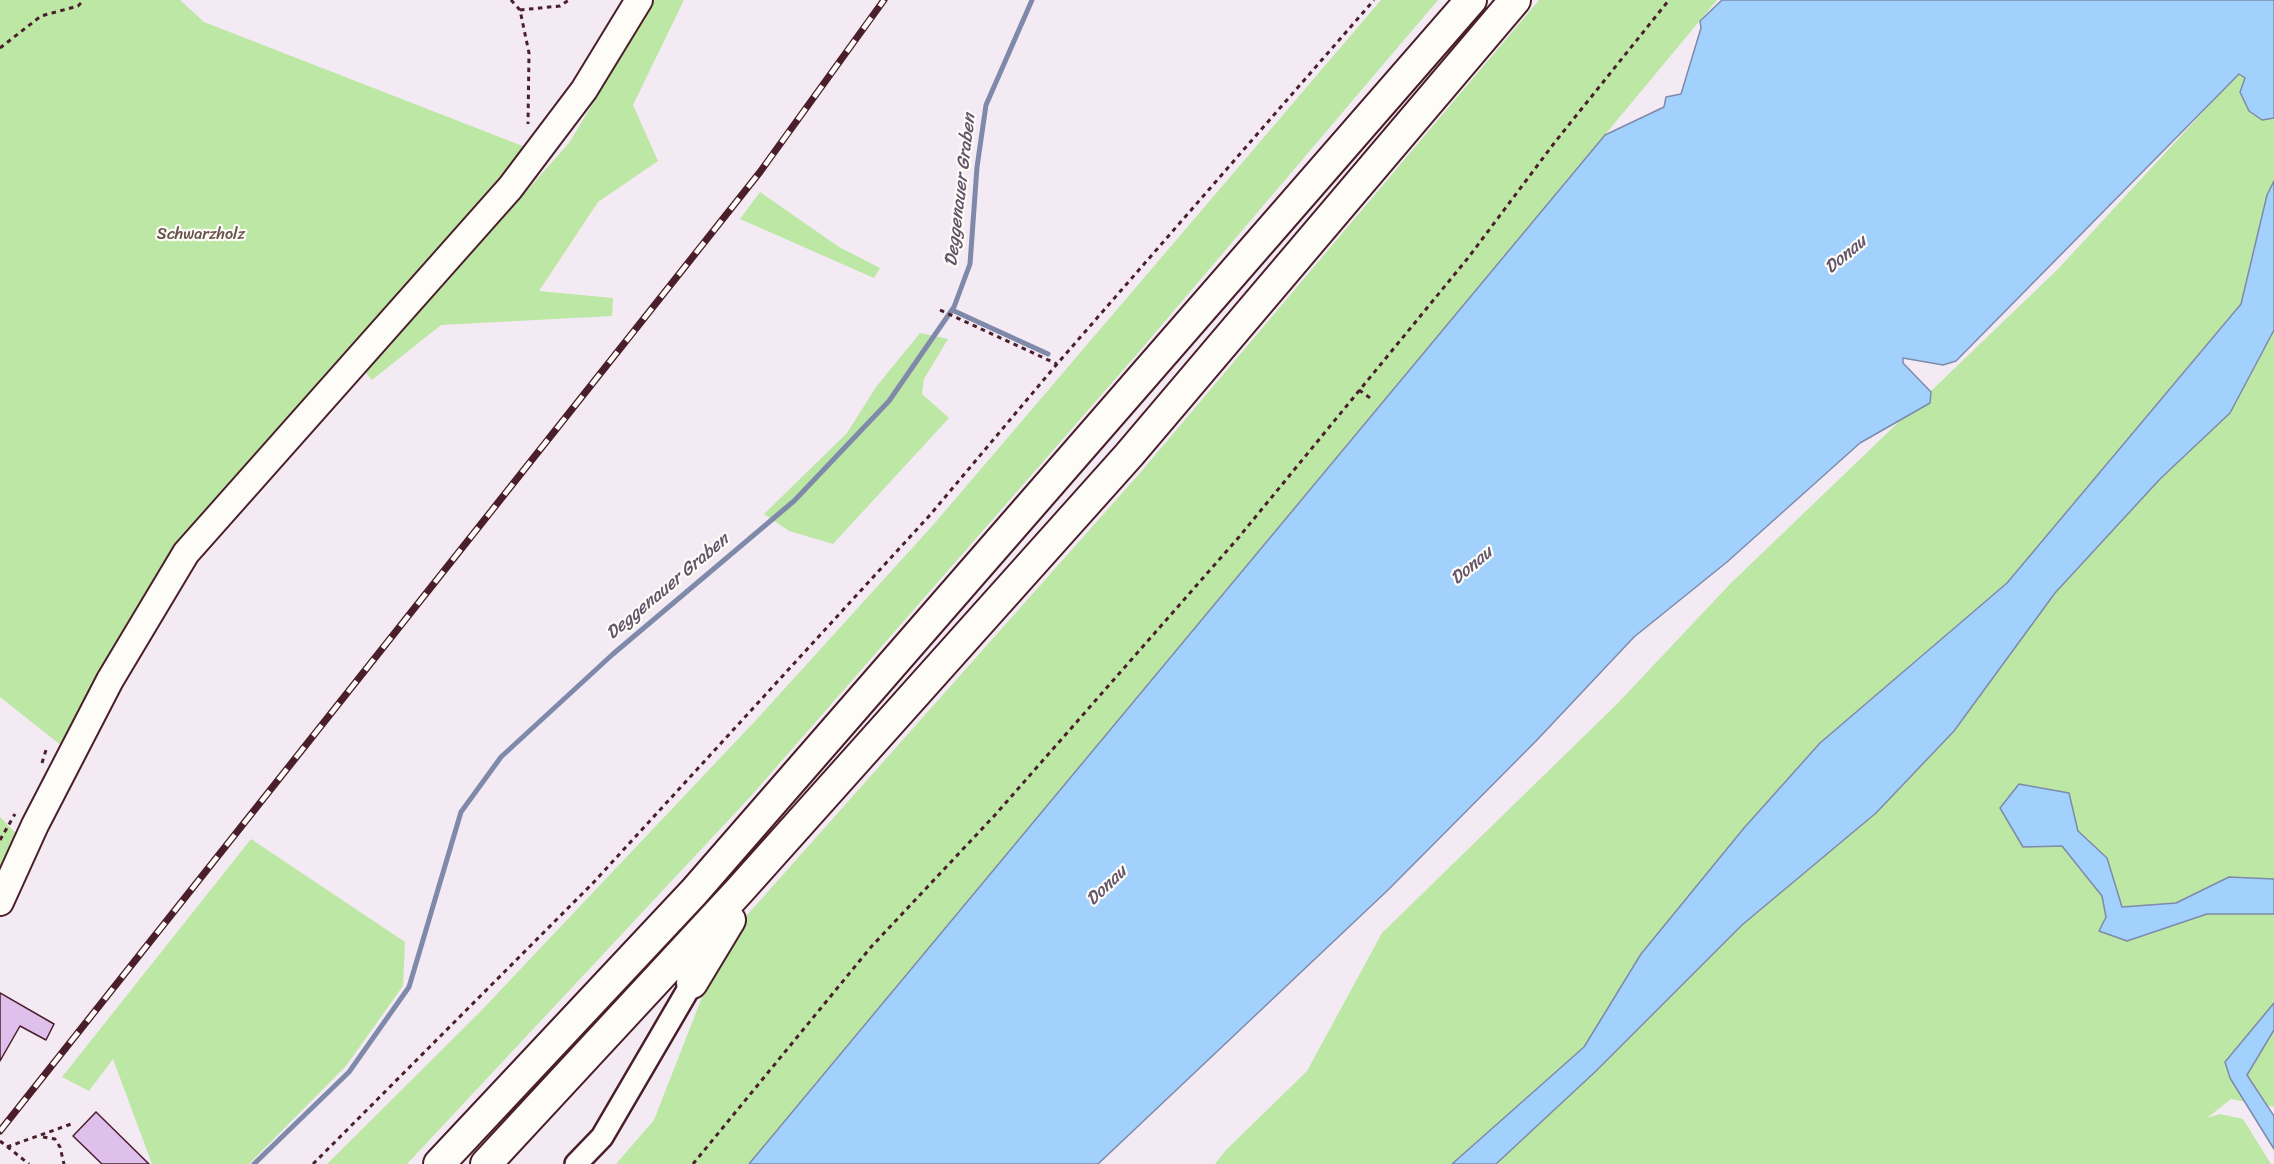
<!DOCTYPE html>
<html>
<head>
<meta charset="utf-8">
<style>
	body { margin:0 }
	canvas { display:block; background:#f4eaf4 }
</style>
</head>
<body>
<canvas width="2274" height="1164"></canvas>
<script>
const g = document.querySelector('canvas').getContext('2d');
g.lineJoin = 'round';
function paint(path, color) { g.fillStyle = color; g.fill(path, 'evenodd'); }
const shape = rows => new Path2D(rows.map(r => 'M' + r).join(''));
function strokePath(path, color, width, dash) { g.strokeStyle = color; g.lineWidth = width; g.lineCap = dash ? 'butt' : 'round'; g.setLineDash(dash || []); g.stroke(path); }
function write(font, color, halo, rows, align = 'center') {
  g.font = font + ' Sriracha,sans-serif'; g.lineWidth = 4.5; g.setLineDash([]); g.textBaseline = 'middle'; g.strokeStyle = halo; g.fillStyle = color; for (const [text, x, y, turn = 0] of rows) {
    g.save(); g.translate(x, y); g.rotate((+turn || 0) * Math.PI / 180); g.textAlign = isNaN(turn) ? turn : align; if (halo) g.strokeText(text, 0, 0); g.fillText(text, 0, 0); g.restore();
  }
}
paint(shape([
	[0,0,180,0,204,22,538,152,184,555,72,754,0,697],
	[655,0,684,0,633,105,658,161,598,202,539,291,613,298,612,316,441,325,372,380,365,372,569,143],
	[1381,0,1438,0,1138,353,751,796,407,1164,327,1164,479,1013,757,719,934,524],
	[1539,0,1717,0,749,1164,616,1164,654,1120,724,941,1140,473],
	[2239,73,2245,78,2262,120,2274,118,2274,181,2267,195,2241,303,2007,583,1820,743,1744,828,1641,954,1584,1047,1452,1164,1215,1164,1226,1150,1307,1071,1382,933,1617,704,1730,584,2058,269],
	[760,192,839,247,880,268,874,278,740,219],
	[2274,330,2274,1107,2231,1099,2207,1118,2220,1114,2243,1119,2271,1164,1496,1164,1596,1071,1742,925,1876,813,1954,731,2055,593,2160,479,2230,413],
	[920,333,948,339,924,379,922,394,949,418,833,544,789,531,764,514,847,433,876,387],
	[0,817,26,844,0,890],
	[251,839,405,942,403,986,346,1066,249,1164,152,1164,113,1059,89,1091,62,1077]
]), '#bde7a4');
const water = shape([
	[1722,0,2274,0,2274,118,2262,120,2249,111,2240,92,2245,78,2239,74,1956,361,1943,365,1903,358,1903,363,1931,392,1930,403,1860,443,1727,562,1634,637,1537,740,1389,889,1098,1164,749,1164,1605,135,1664,107,1666,97,1681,94,1701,28,1700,21,1722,0],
	[2274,181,2274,330,2230,413,2160,479,2055,593,1954,731,1876,813,1742,925,1596,1071,1496,1164,1452,1164,1584,1047,1641,954,1744,828,1820,743,2007,583,2241,304,2267,195,2274,181],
	[2019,784,2069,793,2078,831,2107,858,2122,907,2176,903,2229,877,2274,879,2274,914,2207,914,2127,941,2099,931,2106,917,2102,896,2062,846,2023,847,2000,808,2019,784],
	[2274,1003,2274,1030,2247,1075,2274,1116,2274,1149,2230,1078,2225,1062,2274,1003]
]);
paint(water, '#a2d1fe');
strokePath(water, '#7f8aaa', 1.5);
strokePath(shape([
	[952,310,1048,354],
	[254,1164,349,1072,409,987,461,812,501,757,613,654,794,501,889,401,954,307,970,264,977,167,986,105,1032,0]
]), '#7f8aaa', 5);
const building = shape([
	[0,993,54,1024,46,1040,20,1026,0,1061,0,993],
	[96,1112,149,1164,102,1164,73,1136,96,1112]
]);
paint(building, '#dfc0ed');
strokePath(building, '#4a1f2b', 1.5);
const minor = shape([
	[576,1164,602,1137,692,983]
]);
const major = shape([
	[0,902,35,825,110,680,186,553,510,188,584,90,639,0]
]);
const highway = shape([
	[692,983,730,920],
	[439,1164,694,892,1471,0],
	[486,1164,739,891,1129,455,1515,0]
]);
strokePath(minor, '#4a1f2b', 26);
strokePath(major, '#4a1f2b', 30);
strokePath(highway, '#4a1f2b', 34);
strokePath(shape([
	[511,0,520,10,529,53,528,124],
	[520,10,560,6,569,0],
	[0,48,41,16,78,6,84,0],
	[940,310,1057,364],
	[1359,390,1373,400],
	[42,763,46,750],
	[0,840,15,814],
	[43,1137,55,1139,60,1147,64,1164],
	[0,1141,29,1164],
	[7,1147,74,1123],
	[313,1164,593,883,930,515,1057,364,1374,0],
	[693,1164,871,947,995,815,1239,537,1468,258,1555,142,1669,0]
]), '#4a1f2b', 3, [4.5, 4.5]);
strokePath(minor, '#fdfcf7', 21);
strokePath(major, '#fdfcf7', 26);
strokePath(highway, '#fdfcf7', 30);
const rail = shape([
	[0,1131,760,172,884,0]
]);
strokePath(rail, '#4a1f2b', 7);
strokePath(rail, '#fdfcf7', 4.5, [14]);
write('16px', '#675149', '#fdfcf7', [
	["Schwarzholz",201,235]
]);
write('italic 18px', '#64546a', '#fdfcf7', [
	["Deggenauer Graben",961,190,-83],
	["Donau",1846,255,-40],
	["Donau",1472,566,-40],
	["Deggenauer Graben",668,587,-40],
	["Donau",1107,886,-44]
]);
</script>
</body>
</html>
